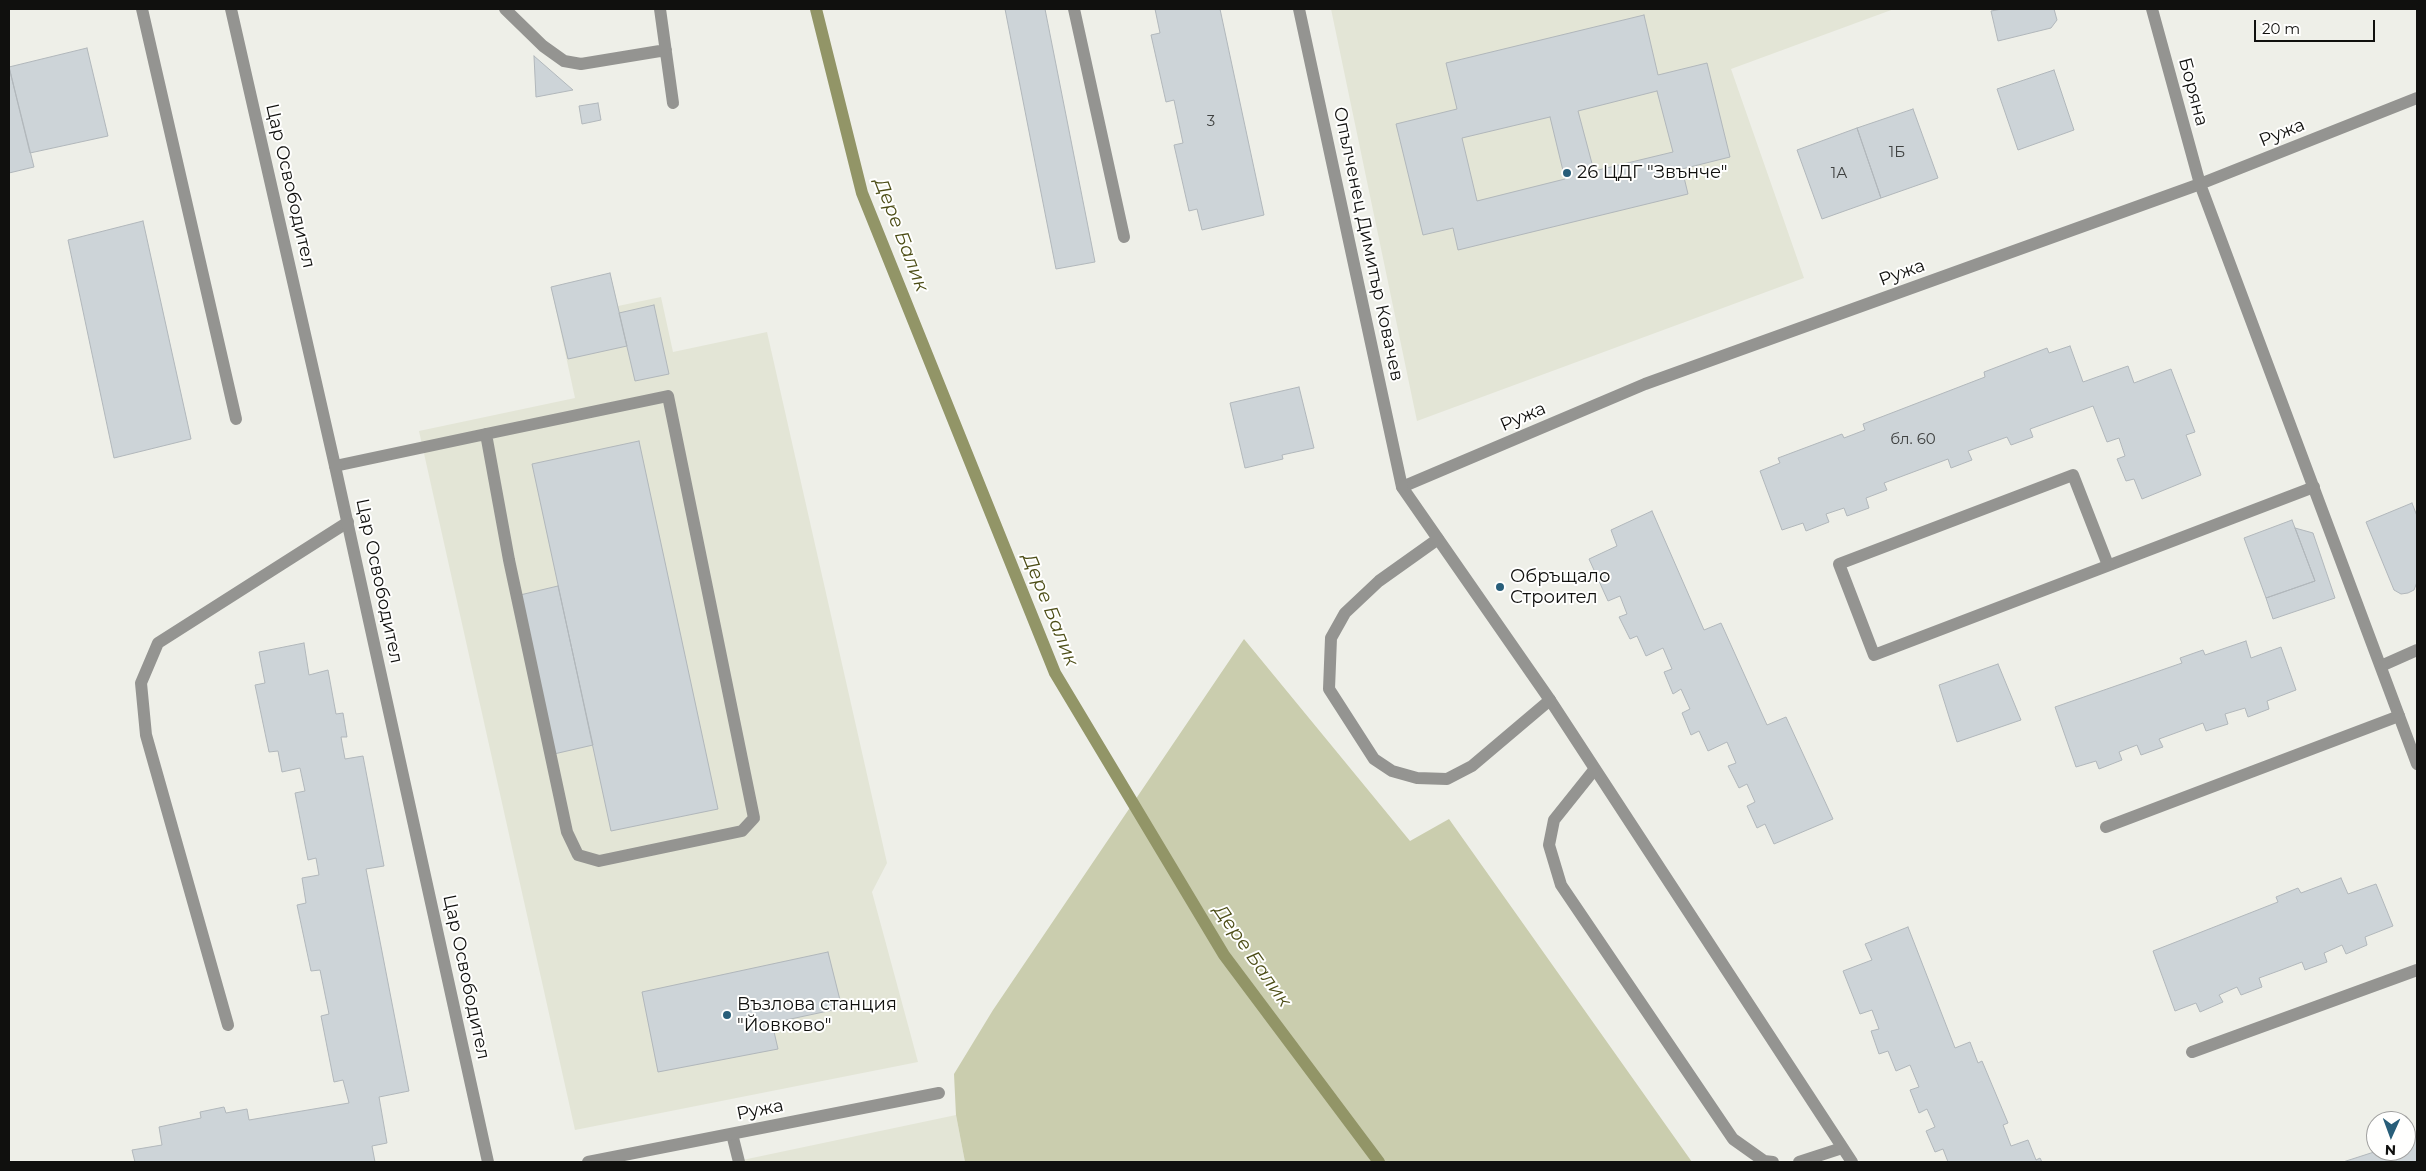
<!DOCTYPE html>
<html>
<head>
<meta charset="utf-8">
<style>
	body { margin:0 }
	#map { position:relative; width:2426px; height:1171px; overflow:hidden; background:#eeefe8; font-family:Montserrat,sans-serif }
	canvas { display:block }
	.frame { position:absolute; inset:0; border:10px solid #10100e; pointer-events:none }
	.north { position:absolute; left:2366px; top:1111px; width:50px; height:50px; box-sizing:border-box; background:#fffffe; border:1px solid #9f9f9e; border-radius:50%; rotate:182deg; font-size:14px; font-weight:700; line-height:20px; text-align:center; color:#10100e }
	.north::after { content:''; display:block; margin:auto; width:18px; height:22px; background:#285e79; clip-path:polygon(50% 0,100% 100%,50% 72%,0 100%) }
	.scale { position:absolute; left:2254px; top:20px; width:121px; height:22px; box-sizing:border-box; border:2px solid #10100e; border-top:0; padding-left:6px; font-size:15px; line-height:18px; white-space:nowrap; color:#10100e; -webkit-text-stroke:4px #fffffe; paint-order:stroke }
</style>
</head>
<body>
<div id="map">
<canvas width="2426" height="1171"></canvas>
<div class="frame"></div>
<div class="north">N</div>
<div class="scale">20 m</div>
</div>
<script>
const g = document.querySelector('canvas').getContext('2d');
g.lineJoin = 'round';
function paint(path, color) { g.fillStyle = color; g.fill(path, 'evenodd'); }
const shape = rows => new Path2D(rows.map(r => 'M' + r).join(''));
function strokePath(path, color, width, dash) { g.strokeStyle = color; g.lineWidth = width; g.lineCap = dash ? 'butt' : 'round'; g.setLineDash(dash || []); g.stroke(path); }
function write(font, color, halo, rows, align = 'center') {
  g.font = font + ' Montserrat,sans-serif'; g.lineWidth = 4; g.setLineDash([]); g.textBaseline = 'middle'; g.strokeStyle = halo; g.fillStyle = color; for (const [text, x, y, turn = 0] of rows) {
    g.save(); g.translate(x, y); g.rotate((+turn || 0) * Math.PI / 180); g.textAlign = isNaN(turn) ? turn : align; if (halo) g.strokeText(text, 0, 0); g.fillText(text, 0, 0); g.restore();
  }
}
paint(shape([
	[1331,9,1894,9,1731,69,1804,278,1417,421],
	[610,273,618,306,661,297,673,352,767,332,887,863,872,892,918,1062,575,1130,419,431,575,398,551,287],
	[956,1115,965,1162,733,1162]
]), '#e3e5d6');
paint(shape([
	[1244,639,1410,841,1449,819,1692,1162,965,1162,956,1115,954,1074,993,1010]
]), '#cacdae');
strokePath(shape([
	[816,9,862,193,1055,673,1224,955,1379,1162]
]), '#929567', 12);
const building = shape([
	[1005,9,1045,9,1095,262,1056,269,1005,9],
	[1155,9,1220,9,1264,215,1202,230,1197,209,1189,211,1174,145,1183,143,1174,100,1166,102,1151,35,1160,33,1155,9],
	[2002,9,2054,9,2057,20,2051,28,1998,41,1991,11,2002,9],
	[1644,15,1658,75,1707,63,1730,157,1682,169,1688,194,1458,250,1453,228,1423,235,1396,124,1457,109,1446,63,1644,15],
	[1657,91,1673,152,1594,171,1578,111,1657,91],
	[1550,117,1565,179,1477,201,1462,138,1550,117],
	[87,48,108,136,30,153,9,67,87,48],
	[534,56,573,90,536,97,534,56],
	[9,67,34,167,9,173,9,67],
	[2054,70,2074,130,2018,150,1997,89,2054,70],
	[598,103,601,120,582,124,579,106,598,103],
	[1913,109,1938,178,1881,198,1857,128,1913,109],
	[1857,128,1881,198,1822,219,1797,150,1857,128],
	[143,221,191,439,114,458,68,240,143,221],
	[610,273,627,346,568,359,551,287,610,273],
	[654,305,669,374,635,381,619,313,654,305],
	[2070,346,2083,382,2128,366,2134,383,2171,369,2195,432,2186,435,2201,475,2142,499,2134,479,2126,481,2117,459,2125,456,2119,438,2107,442,2093,406,2030,429,2033,437,2011,445,2007,437,1968,451,1972,460,1951,468,1948,459,1884,483,1887,490,1866,498,1869,508,1847,516,1844,508,1826,514,1829,522,1806,531,1803,523,1782,530,1760,471,1780,463,1778,458,1842,434,1844,438,1865,430,1863,424,1985,377,1984,372,2047,348,2049,353,2070,346],
	[1299,387,1314,448,1282,455,1283,459,1245,468,1230,403,1299,387],
	[639,441,718,809,611,831,532,464,639,441],
	[2412,503,2417,516,2417,582,2414,590,2408,593,2401,594,2394,590,2366,522,2412,503],
	[1652,511,1704,630,1721,623,1767,725,1786,717,1833,819,1774,844,1765,824,1757,828,1747,806,1755,802,1747,784,1739,788,1728,766,1736,763,1727,742,1708,751,1699,731,1691,735,1682,713,1690,709,1681,689,1673,694,1664,672,1672,669,1663,648,1646,656,1637,636,1630,639,1619,617,1627,614,1620,596,1608,601,1589,559,1617,546,1611,530,1652,511],
	[2292,520,2315,581,2266,598,2244,538,2292,520],
	[2295,528,2313,533,2335,598,2273,619,2266,598,2315,581,2295,528],
	[558,586,593,745,554,754,520,595,558,586],
	[2246,641,2251,658,2281,647,2296,690,2267,701,2269,709,2248,717,2245,708,2225,714,2228,724,2206,731,2203,723,2159,739,2163,747,2141,755,2137,745,2119,752,2122,760,2099,769,2096,761,2076,767,2055,707,2182,663,2180,658,2203,650,2205,655,2246,641],
	[304,643,309,675,328,670,336,714,343,713,347,737,341,737,345,759,363,756,384,866,366,869,409,1091,379,1097,387,1143,372,1146,375,1162,135,1162,132,1150,162,1145,159,1127,201,1118,200,1112,224,1107,226,1113,247,1109,249,1120,349,1103,343,1080,334,1082,321,1016,329,1014,320,970,311,971,297,905,306,903,302,878,319,875,316,858,308,860,295,793,305,791,300,768,282,772,278,751,269,752,255,685,265,683,259,652,304,643],
	[1998,664,2021,720,1957,742,1939,685,1998,664],
	[2341,878,2348,894,2376,884,2393,926,2365,937,2367,945,2346,954,2342,945,2324,953,2327,962,2305,970,2302,962,2281,970,2259,978,2262,987,2241,995,2237,987,2219,995,2223,1002,2200,1012,2196,1003,2175,1011,2153,951,2278,902,2276,897,2298,888,2301,893,2341,878],
	[1908,927,1955,1048,1970,1042,1978,1063,1982,1061,2008,1123,2003,1125,2011,1146,2028,1140,2036,1160,2040,1158,2042,1162,1948,1162,1943,1149,1935,1152,1926,1131,1935,1127,1927,1109,1919,1113,1910,1090,1919,1087,1910,1065,1896,1071,1888,1051,1879,1054,1871,1031,1879,1029,1872,1010,1860,1014,1843,971,1872,960,1865,944,1908,927],
	[828,952,842,1008,772,1023,778,1049,658,1072,642,992,828,952],
	[2417,1137,2417,1162,2343,1162,2374,1152,2372,1147,2376,1146,2376,1151,2406,1151,2406,1141,2417,1137]
]);
paint(building, '#cdd4d8');
strokePath(building, '#b1b7bb', 1);
strokePath(shape([
	[142,9,236,419],
	[505,9,543,46,564,61,581,64,666,50],
	[660,9,673,103],
	[1074,9,1124,237],
	[335,466,486,434,668,396,754,818,742,831,599,861,578,855,567,832,509,560,486,434],
	[1438,539,1379,581,1345,613,1331,638,1329,689,1374,759,1392,771,1417,778,1447,779,1472,766,1550,700],
	[2108,565,2073,475,1839,564,1874,655,2314,487],
	[1594,770,1554,820,1549,845,1561,885,1733,1139,1764,1161,1773,1162],
	[2106,827,2399,716],
	[228,1025,146,735,141,683,158,643,348,522],
	[2192,1052,2417,970],
	[732,1134,739,1162],
	[1799,1162,1842,1148]
]), '#949491', 12);
strokePath(shape([
	[231,9,335,466,488,1162],
	[2152,9,2200,184,2417,764],
	[2381,666,2417,650],
	[588,1162,939,1093],
	[1852,1162,1550,700,1402,487,1645,384,2200,184,2417,98]
]), '#949491', 12);
strokePath(shape([
	[1299,9,1402,487]
]), '#949491', 12);
for (const [x, y, r, color] of [
	[1567,173,5,"#285e79"],
	[1500,587,5,"#285e79"],
	[727,1015,5,"#285e79"]
]) { const dot = new Path2D(); dot.arc(x, y, r, 0, 2 * Math.PI); g.fillStyle = color; g.fill(dot); strokePath(dot, '#fffffe', 2); }
write('15px', '#3f4140', null, [
	["3",1211,122],
	["1Б",1897,153],
	["1А",1839,174],
	["бл. 60",1913,440]
]);
write('18px', '#10100e', '#fffffe', [
	["Боряна",2193,92,75],
	["Ружа",2282,133,-22],
	["Цар Освободител",290,186,77],
	["Опълченец Димитър Ковачев",1368,244,78],
	["Ружа",1902,273,-20],
	["Ружа",1523,417,-23],
	["Цар Освободител",379,581,78],
	["Цар Освободител",466,977,78],
	["Ружа",760,1110,-11]
]);
write('18px', '#10100e', '#fffffe', [
	["26 ЦДГ \"Звънче\"",1577,173],
	["Обръщало",1510,577],
	["Строител",1510,598],
	["Възлова станция",737,1005],
	["\"Йовково\"",737,1026]
], 'left');
write('italic 19px', '#4c4d16', '#fffffe', [
	["Дере Балик",901,235,69],
	["Дере Балик",1050,610,68],
	["Дере Балик",1252,956,55]
]);
</script>
</body>
</html>
